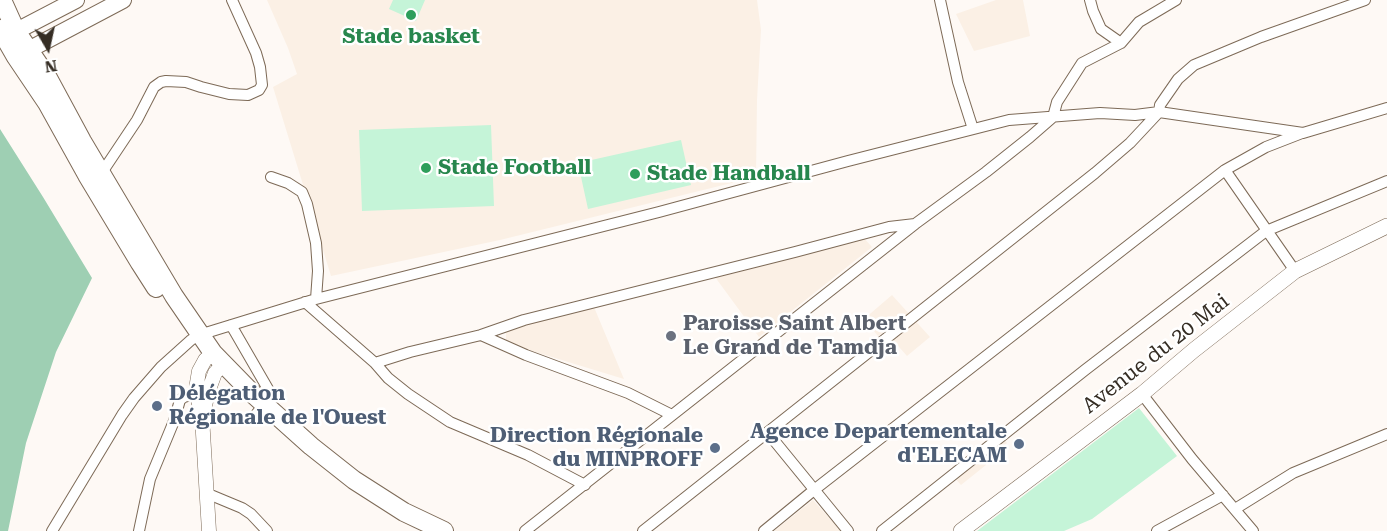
<!DOCTYPE html>
<html>
<head>
<meta charset="utf-8">
<style>
	body { margin:0 }
	#map { position:relative; width:1387px; height:531px; overflow:hidden; background:#fef9f5; font-family:"Roboto Serif",serif }
	canvas { display:block }
	.north { position:absolute; left:18px; top:18px; width:60px; height:60px; -webkit-text-stroke:4px #fff; paint-order:stroke; rotate:171deg; font-size:16px; font-weight:700; line-height:24px; text-align:center; color:#352d24 }
	.north::after { content:''; display:block; margin:auto; width:21px; height:27px; background:#352d24; clip-path:polygon(50% 0,100% 100%,50% 72%,0 100%) }
</style>
</head>
<body>
<div id="map">
<canvas width="1387" height="531"></canvas>
<div class="north">N</div>
</div>
<script>
const g = document.querySelector('canvas').getContext('2d');
g.lineJoin = 'round';
function paint(path, color) { g.fillStyle = color; g.fill(path, 'evenodd'); }
const shape = rows => new Path2D(rows.map(r => 'M' + r).join(''));
function strokePath(path, color, width, dash) { g.strokeStyle = color; g.lineWidth = width; g.lineCap = dash ? 'butt' : 'round'; g.setLineDash(dash || []); g.stroke(path); }
function write(font, color, halo, rows, align = 'center') {
  g.font = font + ' "Roboto Serif",serif'; g.lineWidth = 5; g.setLineDash([]); g.textBaseline = 'middle'; g.strokeStyle = halo; g.fillStyle = color; for (const [text, x, y, turn = 0] of rows) {
    g.save(); g.translate(x, y); g.rotate((+turn || 0) * Math.PI / 180); g.textAlign = isNaN(turn) ? turn : align; if (halo) g.strokeText(text, 0, 0); g.fillText(text, 0, 0); g.restore();
  }
}
paint(shape([
	[267,0,757,0,761,30,757,100,756,177,500,240,331,276,273,87,297,74,288,48],
	[996,0,1023,0,1030,36,974,51,956,14],
	[863,237,872,247,759,337,715,277],
	[892,295,930,337,907,356,885,331,878,336,864,319],
	[594,307,624,379,506,343,506,328],
	[1001,435,1007,443,988,459,986,465,961,485,952,475],
	[813,500,841,531,774,531]
]), '#fbf0e5');
paint(shape([
	[393,0,425,0,416,21,389,9],
	[491,125,494,206,362,211,359,130],
	[681,140,691,185,588,209,578,163],
	[1139,408,1177,456,1092,519,1064,531,977,531]
]), '#c5f4d8');
paint(shape([
	[0,129,43,197,92,278,56,352,26,443,8,531,0,531]
]), '#9ecfb3');
const minor = shape([
	[940,0,958,82,973,129],
	[1090,0,1093,11,1101,29,1121,43],
	[1225,170,1295,271],
	[99,177,137,120,154,87,161,82,166,81,186,82,201,87,229,94,248,95,259,90,262,85,260,67,256,53,232,0],
	[271,177,288,183,302,192,307,204,316,243,318,271,316,299],
	[305,302,375,363,388,378,408,394,450,422,528,455,585,485],
	[231,325,268,389,269,398,266,405,257,413],
	[481,335,526,355,628,393,672,415],
	[375,363,410,352,481,335,524,320,795,252,889,227,915,224],
	[1142,394,1192,459,1253,531],
	[768,433,848,531],
	[206,493,242,508,251,514,267,531],
	[1235,509,1293,473,1387,434],
	[52,531,122,415,134,398,161,367,191,340,199,335,316,299,659,212,848,161,1009,120,1100,113,1135,115,1159,112,1303,133,1387,108],
	[139,531,150,479,174,421,180,400,184,397,192,395,203,398],
	[525,531,915,224,986,172,1030,137,1053,117,1057,102,1082,63,1121,43,1139,22,1176,0],
	[643,531,1095,173,1130,143,1159,112,1160,105,1178,79,1194,65,1261,37,1365,0],
	[764,531,814,490,1225,170,1266,147,1302,133],
	[882,531,1085,370,1266,231,1387,181],
	[1157,531,1223,495]
]);
const tertiary = shape([
	[203,415,208,392,215,373,223,364],
	[209,531,202,417,197,395,197,383,199,371,205,360,213,353]
]);
const secondary = shape([
	[961,531,1142,394,1194,350,1295,271,1387,226]
]);
const primary = shape([
	[5,37,76,0],
	[17,56,123,0]
]);
const trunk = shape([
	[2,0,16,31,48,78,82,141,174,296,213,353,253,394,311,446,354,480,404,512,444,531],
	[0,29,16,57,47,103,87,175,140,263,156,288]
]);
strokePath(minor, '#7d6a57', 12);
strokePath(tertiary, '#7d6a57', 15);
strokePath(secondary, '#7d6a57', 16);
strokePath(primary, '#7d6a57', 18);
strokePath(trunk, '#7d6a57', 20);
strokePath(minor, '#fff', 10);
strokePath(tertiary, '#fff', 14);
strokePath(secondary, '#fff', 15);
strokePath(primary, '#fff', 16);
strokePath(trunk, '#fff', 18);
for (const [x, y, r, color] of [
	[411,15,6,"#2e9e5b"],
	[426,168,6,"#2e9e5b"],
	[635,174,6,"#2e9e5b"],
	[671,336,6,"#6b7280"],
	[157,406,6,"#5c6f8a"],
	[1019,444,6,"#5c6f8a"],
	[715,448,6,"#5c6f8a"]
]) { const dot = new Path2D(); dot.arc(x, y, r, 0, 2 * Math.PI); g.fillStyle = color; g.fill(dot); strokePath(dot, '#fff', 2); }
write('bold 21px', '#27864d', '#fff', [
	["Stade basket",411,37,"center"],
	["Stade Football",438,168],
	["Stade Handball",647,174]
], 'left');
write('bold 21px', '#5b616d', '#fff', [
	["Paroisse Saint Albert",683,324],
	["Le Grand de Tamdja",683,348]
], 'left');
write('21px', '#352d24', '#fff', [
	["Avenue du 20 Mai",1156,354,-38]
]);
write('bold 21px', '#4e5e75', '#fff', [
	["Délégation",169,394,"left"],
	["Régionale de l'Ouest",169,418,"left"],
	["Agence Departementale",1007,432],
	["d'ELECAM",1007,456],
	["Direction Régionale",703,436],
	["du MINPROFF",703,460]
], 'right');
</script>
</body>
</html>
